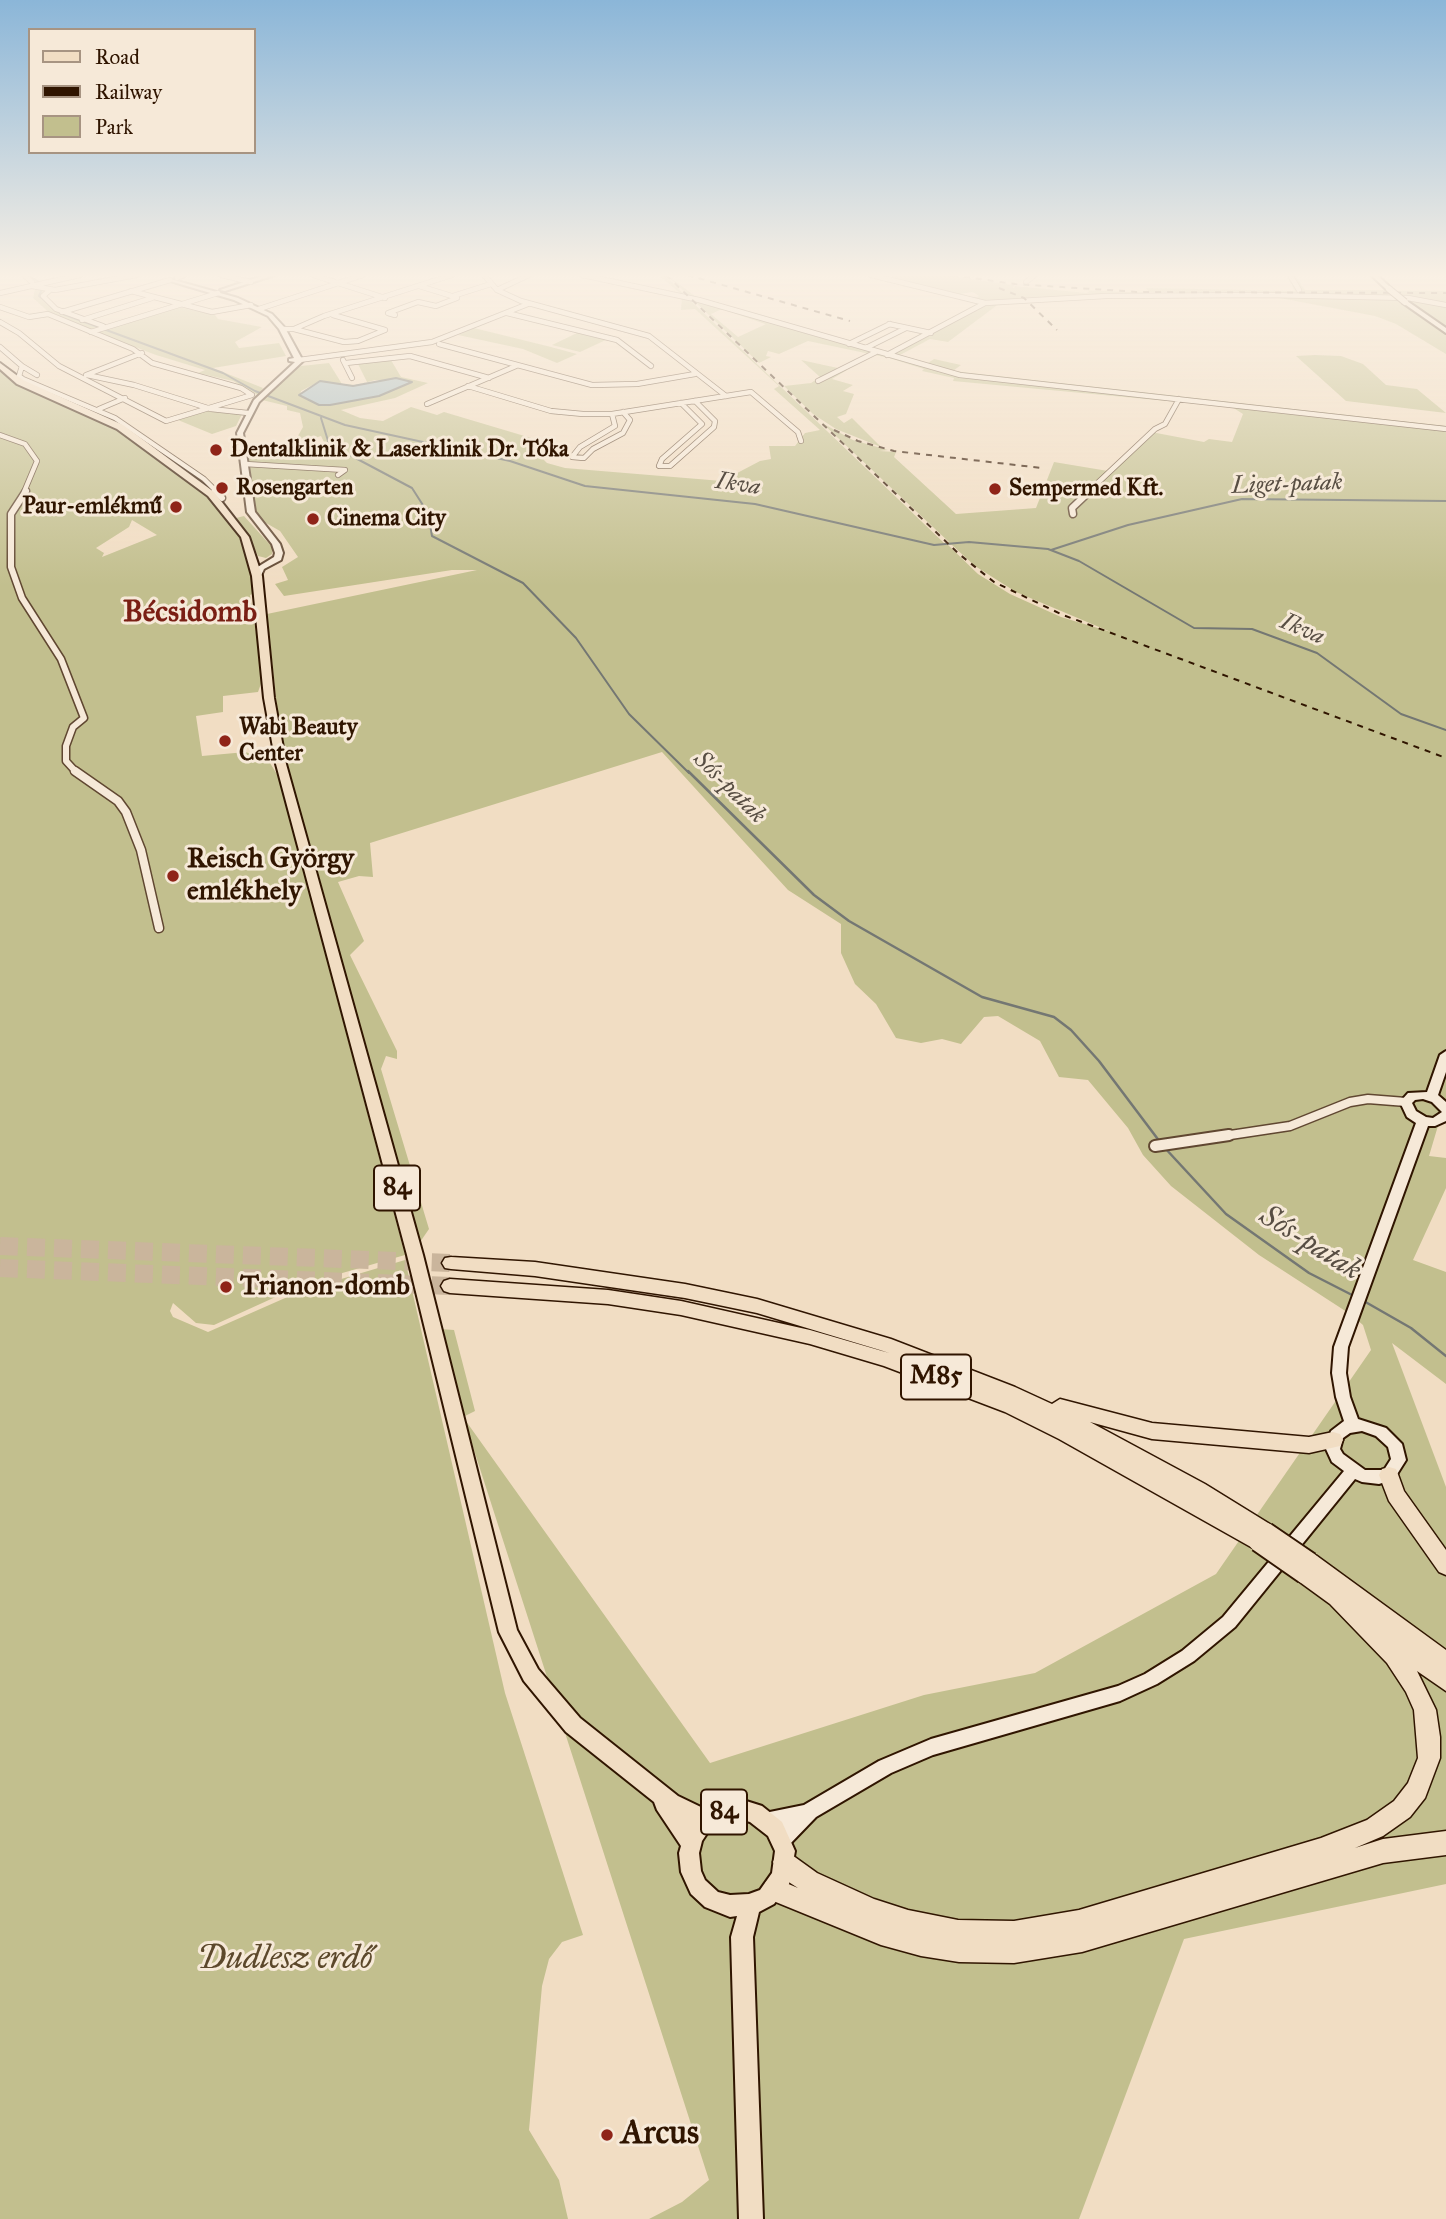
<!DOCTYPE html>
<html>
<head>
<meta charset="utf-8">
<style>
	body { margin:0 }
	#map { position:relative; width:1446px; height:2219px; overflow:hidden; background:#f1ddc3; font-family:"IM FELL Great Primer",serif }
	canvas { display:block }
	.legend { position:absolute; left:28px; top:28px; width:228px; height:126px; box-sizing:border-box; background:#f6e9d8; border:2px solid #a79482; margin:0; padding:9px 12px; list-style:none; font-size:21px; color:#301500 }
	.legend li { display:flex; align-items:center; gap:14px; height:35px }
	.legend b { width:35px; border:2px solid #a79482 }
</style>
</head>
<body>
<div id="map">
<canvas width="1446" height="2219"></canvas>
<ul class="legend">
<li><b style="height:9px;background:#f1ddc3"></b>Road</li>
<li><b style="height:9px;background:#301500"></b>Railway</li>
<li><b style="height:19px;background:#c2bf8e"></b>Park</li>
</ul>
</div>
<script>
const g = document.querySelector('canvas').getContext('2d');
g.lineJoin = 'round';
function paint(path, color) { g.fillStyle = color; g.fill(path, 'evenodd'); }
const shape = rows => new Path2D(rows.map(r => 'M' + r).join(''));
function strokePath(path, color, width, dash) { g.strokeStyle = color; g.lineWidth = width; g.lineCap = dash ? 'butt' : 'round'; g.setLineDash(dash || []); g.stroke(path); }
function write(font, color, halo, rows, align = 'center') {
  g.font = font + ' "IM FELL Great Primer",serif'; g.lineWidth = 6; g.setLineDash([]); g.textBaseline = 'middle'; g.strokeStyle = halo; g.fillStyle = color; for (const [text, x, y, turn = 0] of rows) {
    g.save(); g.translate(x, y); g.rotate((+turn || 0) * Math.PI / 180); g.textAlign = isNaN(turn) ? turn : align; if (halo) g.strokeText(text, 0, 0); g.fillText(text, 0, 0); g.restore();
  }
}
paint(shape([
	[26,275,47,284,47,291,43,294,63,313,105,329,178,307,215,315,218,319,262,327,235,342,239,348,279,343,286,356,213,368,263,388,258,395,233,381,198,373,205,370,156,355,53,316,33,298,36,284],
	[659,275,664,275,944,543,949,542,822,423,853,440,888,450,879,451,896,452,894,457,956,514,1036,508,1054,462,1108,471,1151,432,1204,442,1209,439,1232,442,1243,414,1232,407,953,381,954,378,922,371,924,369,889,358,808,341,779,354,768,351,766,356,771,357,759,363,667,275,695,296,886,353,980,304,1000,303,948,342,930,339,900,355,928,363,934,359,961,365,953,371,1446,426,1446,1108,1443,1109,1429,1156,1446,1158,1446,1188,1413,1260,1446,1272,1446,1384,1392,1343,1446,1487,1446,1884,1184,1939,1079,2219,649,2219,682,2202,709,2180,463,1416,315,861,282,753,267,614,477,570,452,570,284,596,275,584,288,580,282,567,298,557,280,531,259,519,254,508,248,457,291,460,308,457,299,450,324,442,321,436,279,450,280,446,294,443,303,427,300,413,287,410,287,406,262,400,287,374,301,366,329,363,342,384,355,385,367,382,358,364,391,360,401,377,428,383,395,398,341,410,360,418,383,421,411,407,437,415,444,412,548,443,538,454,547,463,565,468,722,481,760,461,771,459,769,446,795,446,805,433,820,430,774,389,779,386,695,309,681,310,682,295],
	[722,309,765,324,766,324,738,337,711,314],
	[375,380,412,382,319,405,300,396,301,391,320,381,353,386],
	[948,545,952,545,975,566,1016,592,1111,632,1061,617,1010,594,978,574],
	[662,752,788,890,841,924,841,953,855,984,876,1004,896,1038,921,1043,942,1039,961,1044,984,1017,998,1016,1040,1041,1059,1077,1088,1080,1128,1128,1143,1155,1171,1186,1259,1255,1350,1314,1363,1325,1371,1350,1216,1574,1035,1673,924,1695,710,1763,463,1417,475,1411,454,1330,440,1329,418,1245,429,1229,381,1069,386,1056,397,1059,397,1051,350,955,364,941,338,882,359,876,373,877,370,843],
	[874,275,893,278,891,275,942,275,1014,285,1013,289,1015,286,1087,293,1089,291,1082,290,1151,293,1202,294,1239,293,1149,292,1146,288,1295,291,1286,275,1295,275,1305,290,1384,290,1370,275,1378,275,1395,291,1446,291,1446,354,1396,324,1375,316,1274,297,1147,295,984,302,973,298,979,296,973,292,953,295,952,292],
	[474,328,551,347,577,354,557,363,523,349,458,335],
	[579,332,608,339,580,352,552,345],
	[1315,355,1341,356,1363,364,1386,385,1417,389,1446,413,1346,401,1296,356],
	[801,360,847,370,832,379,853,385,843,391,854,394,846,414,837,417,844,423,852,418,881,447,836,429,813,414,784,386,811,383,820,377],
	[0,370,17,382,122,430,208,495,241,536,247,551,255,593,250,595,263,678,258,692,223,696,223,712,196,716,202,756,246,752,270,763,278,776,405,1255,304,1284,214,1325,196,1323,173,1303,170,1311,173,1317,208,1332,301,1291,405,1260,505,1693,583,1935,562,1942,549,1959,542,1986,529,2130,559,2180,568,2219,0,2219],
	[132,520,157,535,102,557,104,553,96,548,129,527],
	[210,410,242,414,236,426,212,434,178,420],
	[244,516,272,547,272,554,266,558,258,556,247,532,236,518]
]), '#c2bf8e');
const water = shape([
	[396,378,412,382,379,396,330,405,319,405,299,395,320,381,353,386,396,378]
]);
paint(water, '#a1b8bf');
strokePath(water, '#747773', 2);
strokePath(shape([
	[28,275,39,282],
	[43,287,39,296,60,313,223,373,255,391,345,425,510,461,585,486,755,504,934,545,969,542,1048,549,1079,561,1194,628,1252,629,1317,653,1401,714,1446,730],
	[321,418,329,444,412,488,428,513,432,536,523,583,576,638,629,714,689,773],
	[1051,550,1128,525,1242,499,1446,501]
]), '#747773', 2);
strokePath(shape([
	[688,771,814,895,849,921,982,997,1054,1017,1071,1030,1099,1061,1160,1142],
	[1164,1147,1226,1214,1309,1273,1356,1297],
	[1362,1300,1411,1328,1446,1356]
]), '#747773', 2.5);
strokePath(shape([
	[0,1246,451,1263],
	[0,1268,450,1286]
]), '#cab59c', 18, [18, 9]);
const minorFar3 = shape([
	[24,275,32,282],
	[221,275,251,282],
	[313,275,385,298],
	[484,275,497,290,521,301,649,336,726,396],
	[582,275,699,300,960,375,1446,429],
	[871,275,985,303,1106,296,1267,295,1408,298,1446,305],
	[1290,275,1299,290],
	[177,278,184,275],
	[1026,282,1035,275],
	[32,286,55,290,137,275],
	[419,286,455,297],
	[50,290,43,296,56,309,103,326],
	[497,290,529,275],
	[131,291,212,312,251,305],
	[0,293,80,275],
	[453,296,491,284],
	[0,307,29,317,48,314,133,349,152,363,241,388,252,395,166,421,59,366,19,333,0,322],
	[259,309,363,275],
	[62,312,170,280],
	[507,313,617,340,651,366],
	[333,315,385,330],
	[395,315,388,313,418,302,436,306,457,298],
	[82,320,152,298],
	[889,324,931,333],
	[283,329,294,329,324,316,452,275],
	[294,329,344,342,358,341,385,330],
	[91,332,218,293],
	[439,344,592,385,637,384,695,374],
	[849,344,890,324],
	[0,347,22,366,19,376,23,379,115,418,204,479,217,492],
	[866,348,906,328],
	[887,355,985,303],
	[299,360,432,342,528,304],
	[343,360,352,378],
	[346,363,410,356,489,378],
	[22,366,37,375],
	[86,375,142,353],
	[87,375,134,385,211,409,248,413],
	[818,381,876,352],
	[468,386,551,411,583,414,612,414,751,392,798,432,801,441],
	[681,403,702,424,662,459,659,466,670,466,714,427,715,421,695,401],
	[427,404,516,366],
	[99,409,125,398],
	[612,414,615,426,580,447,572,457,584,458,593,449,623,433,630,420,623,412],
	[0,435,25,444,37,461,24,492],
	[245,464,345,470,338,475],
	[1088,492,1155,429,1165,424,1179,399]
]);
const minorFar2 = shape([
	[26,491,11,514,11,567,22,598,61,659,84,718,73,727,66,746,66,761,77,773],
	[215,491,222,498],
	[1073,514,1072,508,1090,491]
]);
const minorFar1 = shape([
	[75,771,118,801,126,812,141,850,159,928],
	[1217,1137,1290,1126,1350,1102,1368,1099,1406,1102]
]);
const minor = shape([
	[1155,1146,1229,1135]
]);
const tertiary = shape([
	[265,275,275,275,225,291,220,290,265,275],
	[170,279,238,298,272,314,285,328,303,361,259,402,243,433,255,512,280,544,283,553,281,560,264,569,260,578,253,576,256,568,274,557,275,553,272,544,247,512,237,433,254,400,295,362,289,361,289,359,294,358,279,329,268,316,234,300,170,281,170,279]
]);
const secondary = shape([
	[1371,275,1377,275,1391,288,1391,290,1387,290,1371,275],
	[1403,301,1407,301,1446,328,1446,333,1403,303,1403,301],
	[1446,1051,1446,1072,1438,1095,1446,1102,1446,1121,1435,1126,1428,1126,1348,1347,1346,1373,1350,1397,1358,1419,1386,1428,1402,1444,1406,1460,1394,1479,1379,1484,1362,1482,1355,1479,1235,1627,1194,1661,1157,1684,1120,1701,933,1755,891,1773,816,1817,788,1846,782,1849,776,1846,773,1840,776,1834,783,1826,766,1829,760,1826,757,1820,760,1814,804,1805,879,1761,931,1739,1118,1686,1145,1674,1182,1651,1223,1617,1344,1471,1332,1462,1326,1449,1331,1431,1344,1421,1336,1397,1332,1373,1334,1347,1416,1123,1407,1117,1400,1102,1408,1093,1427,1092,1440,1055,1446,1051],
	[1423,1099,1432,1102,1442,1112,1433,1118,1426,1117,1416,1111,1412,1103,1415,1100,1423,1099],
	[1362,1431,1376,1436,1388,1447,1391,1459,1384,1470,1365,1470,1343,1454,1340,1449,1343,1438,1350,1433,1362,1431]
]);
const primary = shape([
	[0,363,23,380,123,425,214,492,249,537,262,576,274,698,286,764,423,1255,517,1630,538,1669,580,1718,678,1796,705,1809,717,1803,743,1800,762,1806,782,1822,795,1851,789,1884,774,1904,759,1912,753,1937,763,2219,739,2219,731,1937,737,1916,730,1917,705,1907,691,1894,681,1872,679,1853,681,1846,657,1810,654,1802,566,1732,524,1681,499,1632,407,1255,276,764,264,698,252,576,241,537,208,496,117,429,17,384,0,369,0,363],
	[743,1820,750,1822,768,1836,775,1851,772,1873,760,1890,749,1894,730,1895,718,1892,705,1880,701,1871,699,1853,702,1841,708,1832,721,1823,743,1820]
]);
const trunk = shape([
	[451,1257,535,1262,685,1284,757,1299,891,1339,1015,1387,1052,1404,1060,1399,1152,1423,1309,1437,1333,1432,1340,1434,1343,1440,1340,1446,1309,1453,1152,1439,1090,1422,1205,1484,1273,1526,1276,1532,1273,1538,1267,1540,1265,1548,1258,1551,1059,1439,1005,1412,884,1366,810,1344,681,1315,608,1304,450,1293,444,1291,441,1286,444,1281,450,1279,608,1290,681,1301,810,1330,889,1353,880,1350,757,1313,685,1298,535,1276,451,1269,445,1268,442,1263,445,1258,451,1257],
	[1389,1467,1396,1469,1404,1491,1446,1550,1446,1575,1439,1572,1389,1501,1379,1475,1382,1469,1389,1467],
	[1310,1553,1317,1556,1446,1650,1446,1691,1417,1671,1436,1710,1440,1737,1440,1758,1425,1798,1410,1817,1383,1836,1355,1848,1383,1839,1446,1831,1446,1855,1383,1863,1082,1952,1014,1963,959,1962,921,1956,881,1945,766,1898,762,1890,766,1882,774,1878,798,1888,784,1879,773,1862,777,1854,785,1850,817,1873,874,1899,908,1910,958,1920,1014,1921,1079,1910,1321,1838,1367,1820,1394,1801,1408,1783,1418,1758,1414,1710,1406,1692,1387,1663,1330,1604,1297,1580,1294,1574,1297,1568,1302,1566,1300,1562,1303,1556,1310,1553]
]);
strokePath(minorFar3, '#604731', 6);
strokePath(minorFar2, '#604731', 9);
strokePath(minorFar1, '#604731', 11);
strokePath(minor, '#604731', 14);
strokePath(tertiary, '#604731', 4);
strokePath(secondary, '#301500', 4);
strokePath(primary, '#301500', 4);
strokePath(trunk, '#301500', 3);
strokePath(minorFar3, '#f6e9d8', 4.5);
strokePath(minorFar2, '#f6e9d8', 6);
strokePath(minorFar1, '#f6e9d8', 8);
strokePath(minor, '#f6e9d8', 10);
paint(tertiary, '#f6e9d8');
paint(secondary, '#f6e9d8');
paint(primary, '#f1ddc3');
paint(trunk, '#f1ddc3');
strokePath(shape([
	[666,275,959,554,994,582,1063,615,1446,758],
	[687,275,850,321],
	[952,275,1015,284,1139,292,1446,293],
	[999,288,1024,298,1057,330],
	[834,430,858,441,894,451,1042,468]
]), '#301500', 2, [6, 6]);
const secondaryBridge = shape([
	[1389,289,1405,302]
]);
const trunkBridge = shape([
	[1266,1532,1310,1562],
	[1258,1542,1304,1574]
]);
strokePath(secondaryBridge, '#301500', 8, []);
strokePath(trunkBridge, '#301500', 22, []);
strokePath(secondaryBridge, '#f6e9d8', 6);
strokePath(trunkBridge, '#f1ddc3', 18);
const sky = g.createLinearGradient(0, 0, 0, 586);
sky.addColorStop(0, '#8bb6d8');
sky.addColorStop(0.47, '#f9f0e4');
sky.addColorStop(1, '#f9f0e400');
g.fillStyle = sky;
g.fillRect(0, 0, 1446, 586);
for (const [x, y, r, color] of [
	[216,450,7,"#8f2418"],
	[222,488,7,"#8f2418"],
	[995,489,7,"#8f2418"],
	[176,507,7,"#8f2418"],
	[313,519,7,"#8f2418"],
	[225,741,7,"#8f2418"],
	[173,876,7,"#8f2418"],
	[226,1287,7,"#8f2418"],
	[607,2135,7,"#8f2418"]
]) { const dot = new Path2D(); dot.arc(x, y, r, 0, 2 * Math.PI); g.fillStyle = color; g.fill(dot); strokePath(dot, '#f6e9d8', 2.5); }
write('bold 23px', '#301500', '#f6e9d8', [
	["Dentalklinik & Laserklinik Dr. Tóka",230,450],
	["Rosengarten",236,488],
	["Sempermed Kft.",1009,489],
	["Paur-emlékmű",162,507,"right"],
	["Cinema City",327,519],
	["Wabi Beauty",239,728],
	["Center",239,754]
], 'left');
write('italic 24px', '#584e43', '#f6e9d8', [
	["Ikva",738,485,8],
	["Liget-patak",1287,485,-2],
	["Ikva",1302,630,23],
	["Sós-patak",729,788,45]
]);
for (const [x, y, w] of [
	[397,1188,46],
	[936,1377,70],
	[724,1812,46]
]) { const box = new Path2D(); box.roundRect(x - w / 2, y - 22.5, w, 45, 5); g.fillStyle = '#f6e9d8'; g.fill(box); strokePath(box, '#301500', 2); }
write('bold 26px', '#301500', null, [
	["84",397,1188],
	["M85",936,1377],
	["84",724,1812]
]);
write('bold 28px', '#301500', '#f6e9d8', [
	["Reisch György",187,860],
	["emlékhely",187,892],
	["Trianon-domb",240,1287]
], 'left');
write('bold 30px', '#7a1f14', '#f6e9d8', [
	["Bécsidomb",190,614]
]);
write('italic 30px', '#584e43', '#f6e9d8', [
	["Sós-patak",1310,1244,32]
]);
write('italic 33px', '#5c482b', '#f6e9d8', [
	["Dudlesz erdő",285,1960]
]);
write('bold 33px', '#301500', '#f6e9d8', [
	["Arcus",621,2135]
], 'left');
</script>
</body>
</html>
